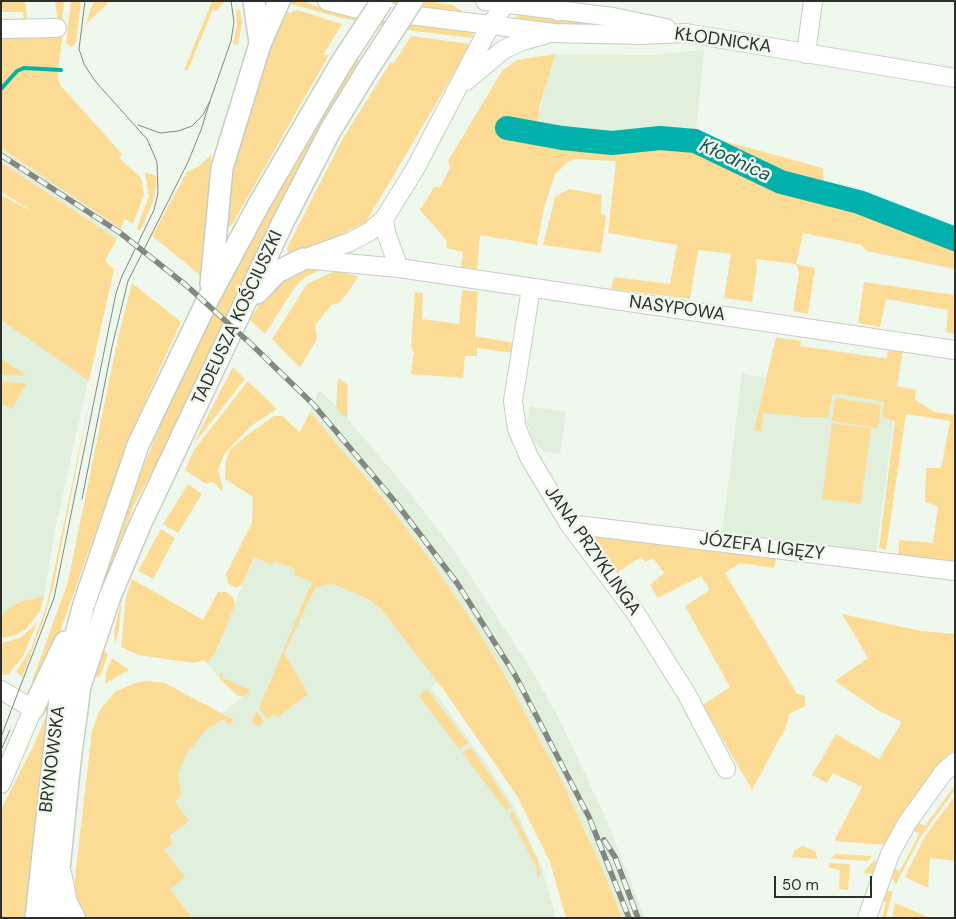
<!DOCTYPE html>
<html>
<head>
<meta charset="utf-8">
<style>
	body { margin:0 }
	#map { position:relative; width:956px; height:919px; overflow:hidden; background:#eff8ec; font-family:"DM Sans",sans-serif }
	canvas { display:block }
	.frame { position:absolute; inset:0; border:2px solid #2c2f2b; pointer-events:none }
	.scale { position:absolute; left:774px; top:876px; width:98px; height:22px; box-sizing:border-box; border:2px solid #2c2f2b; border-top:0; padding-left:6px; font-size:15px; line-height:18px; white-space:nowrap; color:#2c2f2b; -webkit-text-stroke:4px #eff8ec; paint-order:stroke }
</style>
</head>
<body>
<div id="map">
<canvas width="956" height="919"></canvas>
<div class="frame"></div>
<div class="scale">50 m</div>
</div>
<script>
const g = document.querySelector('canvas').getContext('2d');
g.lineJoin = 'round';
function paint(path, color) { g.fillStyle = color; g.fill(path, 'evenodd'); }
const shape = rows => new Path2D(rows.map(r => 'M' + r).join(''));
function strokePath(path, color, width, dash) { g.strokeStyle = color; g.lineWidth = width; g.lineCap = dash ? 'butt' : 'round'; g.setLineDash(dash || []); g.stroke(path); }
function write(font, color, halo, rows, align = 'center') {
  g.font = font + ' "DM Sans",sans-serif'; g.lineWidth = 5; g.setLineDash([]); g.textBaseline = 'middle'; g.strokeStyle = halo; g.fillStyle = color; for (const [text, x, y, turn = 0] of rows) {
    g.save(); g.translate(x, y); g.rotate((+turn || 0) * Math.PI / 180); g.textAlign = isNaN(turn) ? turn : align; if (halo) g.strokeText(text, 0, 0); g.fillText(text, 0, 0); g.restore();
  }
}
paint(shape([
	[704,50,695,138,664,135,619,137,537,124,551,62,555,54,652,55],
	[1,148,121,229,117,239,1,162],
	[1,320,88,380,55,530,44,596,19,602,1,614],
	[776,337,801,340,801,346,886,358,888,350,903,352,876,553,722,534,742,373,766,378],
	[319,390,339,409,399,479,454,551,533,672,558,717,604,814,645,918,622,918,603,870,560,777,500,667,474,624,432,562,390,507,310,412],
	[530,406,566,412,560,454,543,451,533,441,527,423],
	[257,549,321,574,315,588,332,584,366,598,381,609,437,682,431,687,490,769,516,810,542,868,556,918,160,918,169,788,182,754,203,729,242,697,221,680,207,663,215,653]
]), '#e1efdd');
paint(shape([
	[1,1,25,1,28,24,24,24,23,12,1,12],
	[55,1,64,1,62,23,58,22],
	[71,1,81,1,76,43,71,47,66,43],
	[94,1,110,1,86,24,89,14],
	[212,1,225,1,217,10,212,11,188,70,184,70],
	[302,1,322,8,472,31,473,38,415,31,345,19,284,2],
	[355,1,425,1,453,5,464,13],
	[281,9,290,13,297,10,342,24,323,55,329,55,231,226,227,228,225,179],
	[236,10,240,10,242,22,238,45,233,44,237,24],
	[519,13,600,24,600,28,513,22],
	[64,25,58,69,58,79,61,86,122,154,119,158,141,178,144,195,133,224,125,219,121,229,1,148,1,31],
	[411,36,471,44,366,222,327,242,292,254,288,252,287,248,342,140,390,63,394,63],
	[555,54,540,105,537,124,619,137,664,135,727,142,823,168,824,184,901,206,955,231,955,269,867,251,861,245,803,233,796,264,815,268,808,314,793,311,799,273,796,264,756,259,757,267,752,302,724,298,731,254,698,250,690,299,611,289,614,277,670,284,677,245,608,233,616,161,576,159,568,162,555,174,544,208,537,245,480,235,477,269,461,268,463,252,446,248,447,241,420,210,434,187,440,187,450,168,448,161,502,71,517,60],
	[354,58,363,62,188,405,134,505,73,664,133,492,184,368,252,233],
	[211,155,210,223,206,260,200,275,152,236,187,172,199,166],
	[1,162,117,239,105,261,114,269,89,381,1,320,1,195,35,213,1,192],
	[145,172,156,176,156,186,153,202,140,231,137,228,149,196],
	[569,189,602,195,601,214,606,215,601,253,543,245,555,197],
	[311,264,325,268,305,277,295,287,265,334,250,320,269,288],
	[335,271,358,276,350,290,339,303,331,305,315,325,317,339,300,368,272,339,307,284],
	[864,282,954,295,955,334,946,332,948,310,886,299,880,327,858,323],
	[132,283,181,322,130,435,60,632,36,683,32,681,68,582,118,338],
	[462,290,478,292,475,336,513,343,513,353,477,348,477,356,465,356,463,378,411,374,414,351,411,347,415,292,423,293,422,319,459,324],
	[776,338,801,341,800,346,887,359,888,351,902,352,897,386,916,390,915,400,935,412,955,415,955,564,898,559,899,540,933,543,938,506,925,502,926,468,941,468,950,421,906,414,886,550,879,548,895,421,882,417,884,402,833,393,828,417,805,417,763,413,761,431,754,430],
	[1,358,25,375,26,376,1,375],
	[233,367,245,379,193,445,211,409],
	[338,378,348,385,347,419,336,408],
	[94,379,53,588,44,619,22,677,16,672,31,649,47,604],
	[1,381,26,384,12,409,1,403],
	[248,381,277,409,251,426,225,453,218,470,223,488,222,491,215,484,212,482,206,484,185,470,194,450],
	[835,398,881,405,878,428,832,421],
	[310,412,390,507,432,562,474,624,500,667,560,777,603,870,622,918,566,918,550,862,517,796,448,696,381,609,366,598,332,584,315,588,284,653,308,694,277,718,274,714,267,719,259,708,312,582,294,574,295,569,274,561,272,565,254,557,242,585,235,588,228,583,226,574,252,523,253,497,225,479,226,459,230,450,246,436,274,416,282,416,300,432],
	[832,423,871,428,861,504,822,499],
	[188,484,202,494,178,533,163,524],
	[161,529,175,538,153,579,138,571],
	[591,536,777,556,774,568,740,563,725,573,797,694,805,696,805,706,789,714,786,727,752,790,703,705,730,687,685,606,710,590,701,576,658,598,650,585,664,573,653,558,645,562,641,557,618,572,592,541],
	[132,579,203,620,218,592,226,592,233,597,235,605,215,653,207,663,204,660,194,663,138,655,121,647,126,597],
	[44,596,40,611,26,629,16,635,1,638,1,614,19,602],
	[122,597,119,630,115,644,114,632],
	[842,614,921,631,955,634,955,750,935,771,885,845,834,841,862,787,833,773,827,783,812,775,836,734,879,759,902,722,879,711,835,681,868,658],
	[37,623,23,656,9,674,1,675,1,643,20,638],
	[103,649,108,655,100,676,95,678],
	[112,658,129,670,105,684,106,672],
	[223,673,223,678,250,690,249,692,243,696,238,696,221,680,219,674],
	[145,681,165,683,234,720,229,725,223,719,205,731,187,753,178,774,181,795,175,802,189,821,170,835,172,845,164,850,185,877,170,889,192,918,87,918,79,908,74,886,92,731,100,710,115,692,135,683],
	[427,689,468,743,459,749,419,696],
	[55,696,28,918,1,918,1,809,33,747,46,716,46,697],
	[257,711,264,722,258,727,252,721],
	[471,747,511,807,506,811,462,752],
	[955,785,955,790,920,838,896,884,890,876,890,867,900,871,919,834,911,829,915,821,925,826],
	[955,796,955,861,930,858,928,888,905,877,925,836],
	[513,811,538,861,540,875,537,878,537,869,509,814],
	[802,846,815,851,818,859,792,857,794,851],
	[836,854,839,854,872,856,867,861,830,858],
	[875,859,877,864,875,874,863,873],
	[829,863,850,864,848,890,839,889,840,870,829,868],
	[887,891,893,891,886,918,882,918,886,902,878,899],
	[895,903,930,918,892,918]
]), '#fcdc95');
strokePath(shape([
	[1,89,17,71,24,68,61,70]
]), '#02b1ab', 4);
strokePath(shape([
	[507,128,562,138,612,143,660,138,695,141,781,182,859,202,955,239]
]), '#02b1ab', 24);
const minor = shape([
	[327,1,354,8,554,33,641,35,686,33,955,78],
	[485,1,613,17,666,28],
	[1,29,57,28],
	[806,54,813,1],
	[466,81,503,50,522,41,544,35],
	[384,219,386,233,399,268],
	[309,257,350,242,369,232,384,219,415,169,490,26,505,4],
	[303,259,399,268,955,350],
	[531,288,513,401,517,429,529,457,569,524,635,612,686,693,726,769],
	[569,524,955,571],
	[1,690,33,709,1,784],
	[62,873,68,902,76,918],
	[867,918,890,854,907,823,943,773,955,762]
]);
const major = shape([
	[254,1,260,43],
	[551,1,559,10],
	[505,4,506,1],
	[211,284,222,168,260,44,279,1],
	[257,293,277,272,303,259],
	[33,709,65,642],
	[36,918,61,690,84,604,138,445,209,297,259,204,340,65],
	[54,918,70,761,80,686,109,599,140,525,284,220,330,131,366,72]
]);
strokePath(minor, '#c6cec3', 20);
strokePath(major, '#c6cec3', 24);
strokePath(minor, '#fff', 18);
strokePath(major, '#fff', 21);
strokePath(shape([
	[138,125,160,133,178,131,192,126,203,115,210,101,231,41,234,22,231,1],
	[82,499,112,347,128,281,188,162,201,130,210,101],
	[1,737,54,598,116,293,122,276,154,210,158,193,157,162,147,139,95,81,84,64,79,49,85,1],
	[1,750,10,730]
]), '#838981', 1);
const rail = shape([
	[1,155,119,232,187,286,251,344,313,404,397,504,457,583,515,675,589,817,629,918],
	[604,840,615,857,638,918]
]);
strokePath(rail, '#838981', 5.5);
strokePath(rail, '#eff8ec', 4, [11]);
const majorBridge = shape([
	[340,65,382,1],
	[366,72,412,1]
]);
strokePath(majorBridge, '#c6cec3', 24, []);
strokePath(majorBridge, '#fff', 21);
write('18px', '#2c2f2b', '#eff8ec', [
	["KŁODNICKA",723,41,8],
	["NASYPOWA",677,309,8],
	["TADEUSZA KOŚCIUSZKI",238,318,-65],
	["JÓZEFA LIGĘZY",762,547,7],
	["JANA PRZYKLINGA",592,551,55],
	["BRYNOWSKA",53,759,-83]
]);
write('italic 19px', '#1a5451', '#eff8ec', [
	["Kłodnica",735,161,25]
]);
</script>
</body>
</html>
